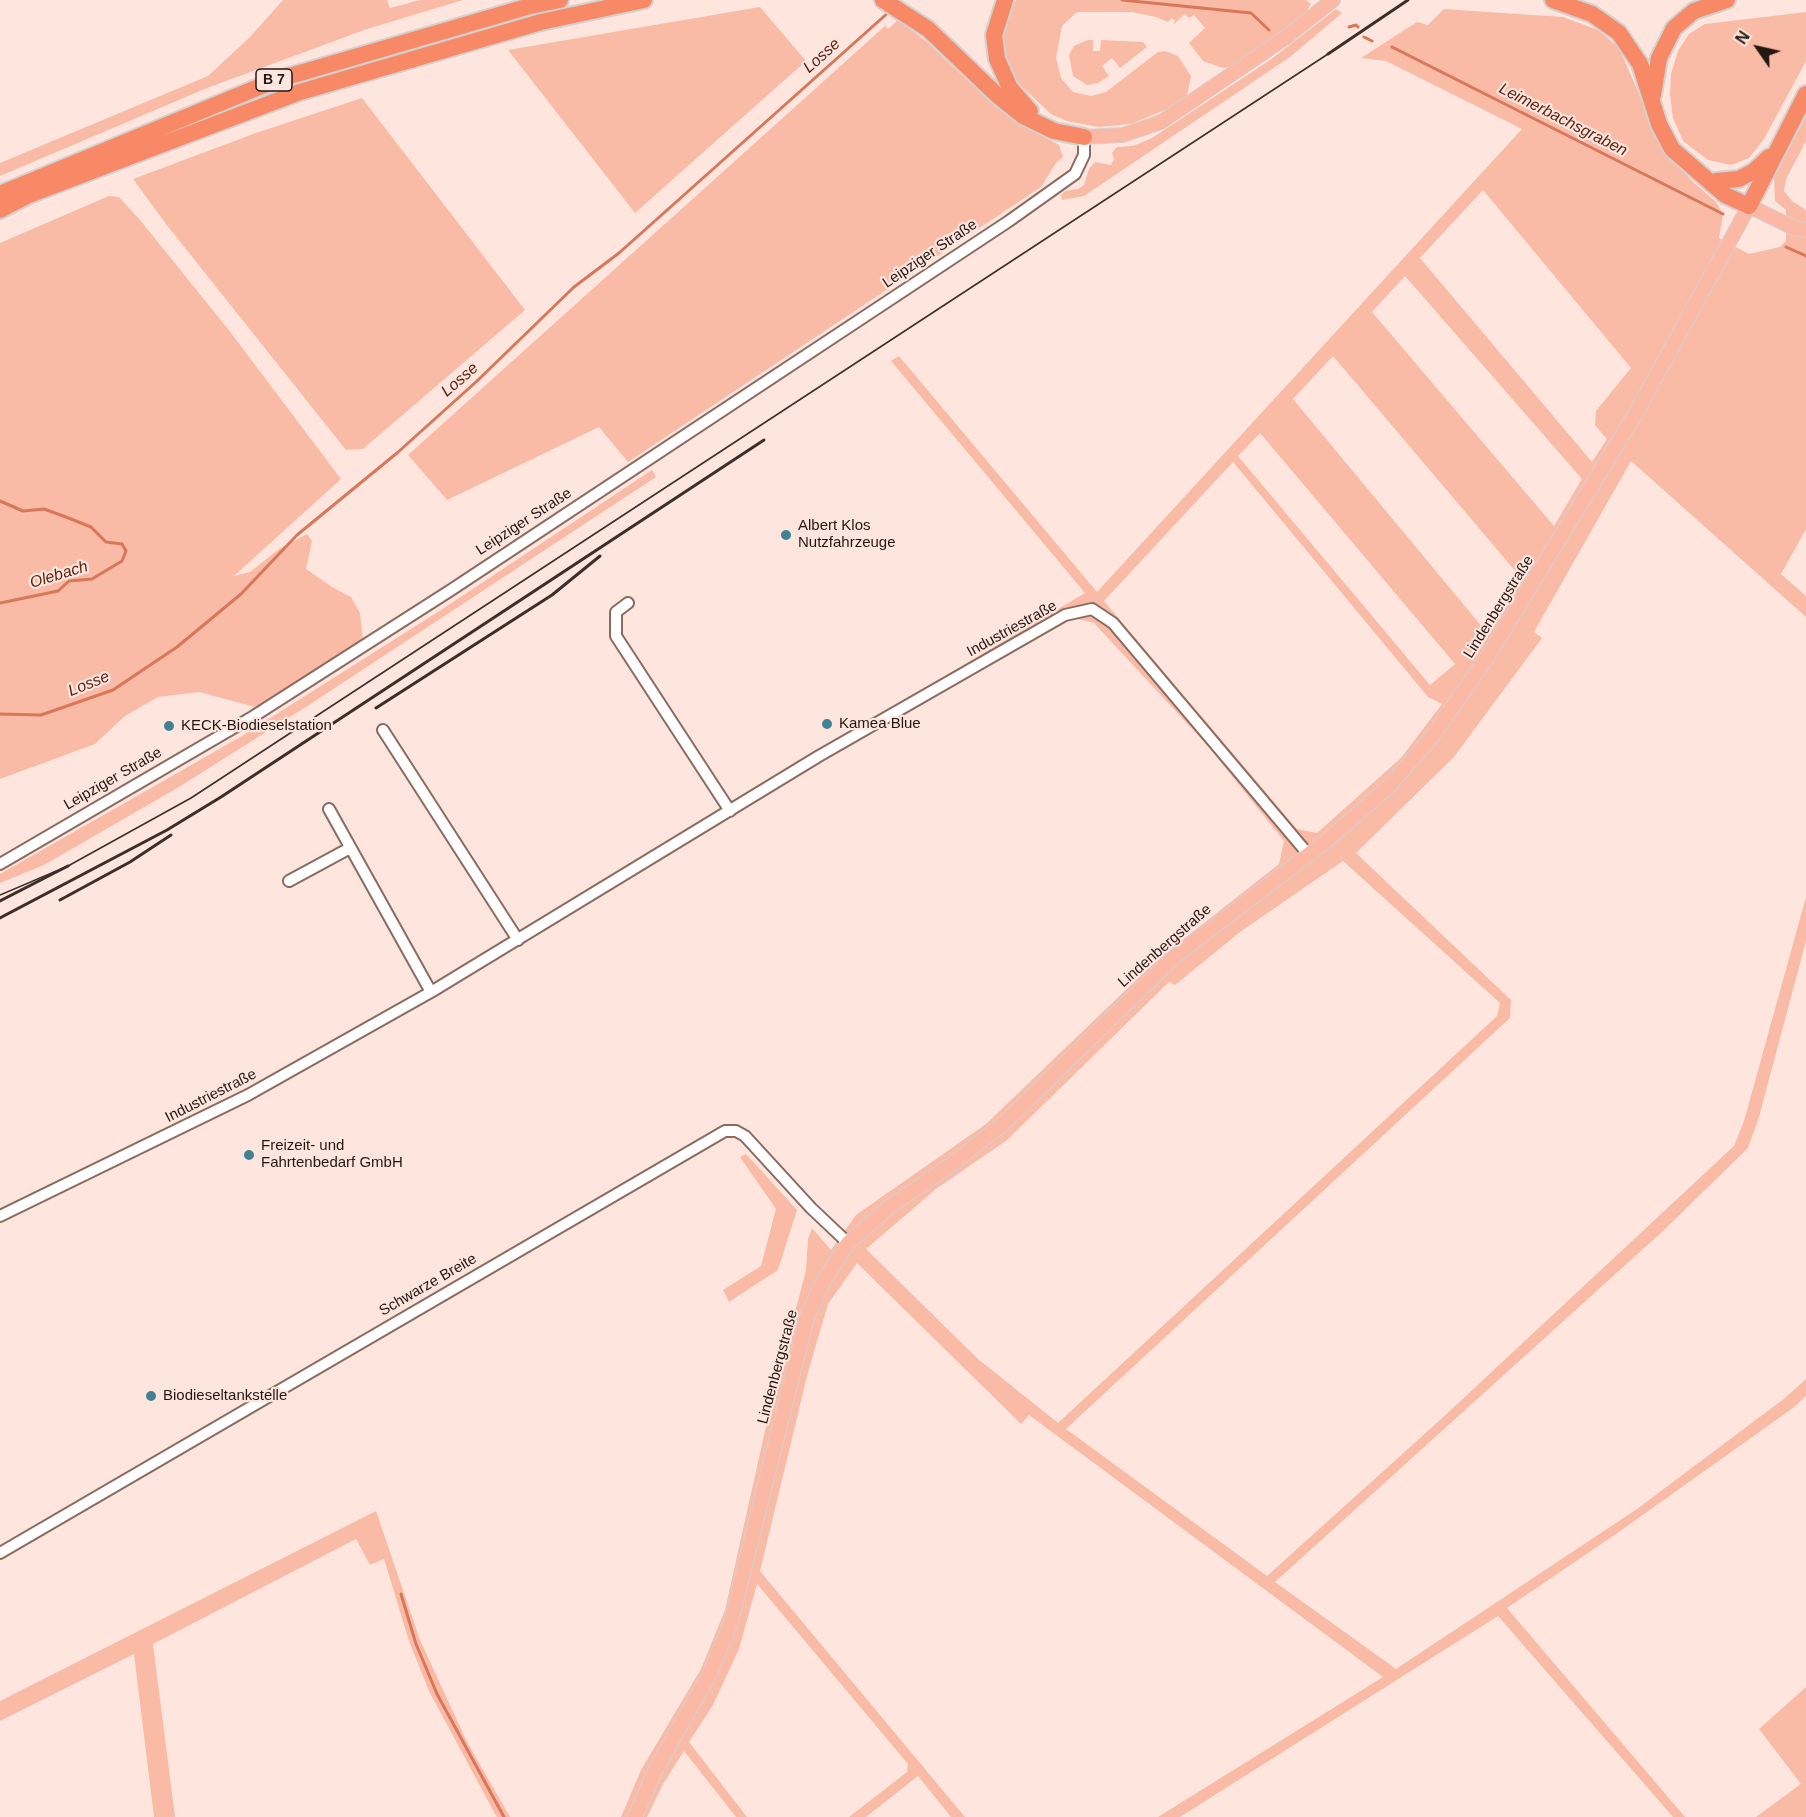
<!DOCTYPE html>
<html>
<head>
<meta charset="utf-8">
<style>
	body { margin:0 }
	#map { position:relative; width:1806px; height:1817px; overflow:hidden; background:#fee6df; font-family:Helvetica,sans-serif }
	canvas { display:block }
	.north { position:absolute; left:1728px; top:18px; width:60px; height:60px; -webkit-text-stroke:4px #fee6df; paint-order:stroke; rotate:304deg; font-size:16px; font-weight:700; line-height:24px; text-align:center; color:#241712 }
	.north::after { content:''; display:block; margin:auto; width:21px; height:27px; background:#241712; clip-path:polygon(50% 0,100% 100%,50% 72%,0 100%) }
</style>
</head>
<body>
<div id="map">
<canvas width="1806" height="1817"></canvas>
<div class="north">N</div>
</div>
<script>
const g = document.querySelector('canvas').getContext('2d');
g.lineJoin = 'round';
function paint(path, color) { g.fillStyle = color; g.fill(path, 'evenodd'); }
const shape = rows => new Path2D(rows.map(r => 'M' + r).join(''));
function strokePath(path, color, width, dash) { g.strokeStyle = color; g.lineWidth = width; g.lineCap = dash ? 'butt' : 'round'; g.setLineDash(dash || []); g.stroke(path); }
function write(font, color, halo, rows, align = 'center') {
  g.font = font + ' Helvetica,sans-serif'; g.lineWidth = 4.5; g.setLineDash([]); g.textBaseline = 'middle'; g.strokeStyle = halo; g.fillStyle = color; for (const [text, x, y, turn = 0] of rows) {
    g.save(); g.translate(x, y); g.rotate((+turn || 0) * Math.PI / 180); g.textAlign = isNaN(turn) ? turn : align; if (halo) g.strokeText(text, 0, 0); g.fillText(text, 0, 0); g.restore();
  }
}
paint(shape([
	[283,0,387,0,390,8,420,0,463,0,367,29,207,88,0,176,0,163,208,76,250,37],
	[1016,0,1306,0,1311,4,1306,13,1278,34,1230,67,1223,68,1203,61,1189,43,1205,28,1194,15,1189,18,1185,14,1173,25,1175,21,1172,18,1168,22,1156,17,1132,12,1077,12,1062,26,1056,58,1061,78,1073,92,1091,96,1106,92,1158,52,1165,51,1178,56,1191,76,1187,96,1165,110,1131,124,1098,127,1067,121,1051,114,1018,83,1009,67,1003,41,1007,17],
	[760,7,806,61,635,213,508,50],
	[1336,9,1342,13,1290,57,1084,196,1062,200,1061,195,1065,191,1078,189,1084,185,1089,169,1095,162,1111,165,1114,159,1112,153,1117,147,1133,146,1152,138,1270,60],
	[1444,9,1563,17,1598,30,1619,48,1663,149,1691,180,1716,202,1723,214,1719,238,1749,254,1780,247,1786,241,1786,210,1775,201,1774,178,1806,116,1806,141,1786,179,1784,191,1792,201,1806,210,1806,529,1781,574,1806,596,1806,617,1631,461,1534,632,1542,638,1454,757,1356,853,1511,1000,1510,1018,1066,1429,1267,1576,1440,1420,1734,1146,1744,1121,1806,897,1806,941,1759,1117,1748,1148,1663,1231,1275,1582,1396,1669,1637,1509,1785,1398,1806,1379,1806,1396,1793,1408,1616,1534,1507,1608,1685,1817,1673,1817,1498,1616,1180,1817,1158,1817,1383,1677,1029,1415,1021,1424,857,1263,828,1304,808,1372,760,1571,965,1817,951,1817,918,1776,866,1817,849,1817,907,1772,908,1764,757,1584,739,1649,713,1705,689,1742,747,1817,736,1817,684,1751,663,1784,647,1817,621,1817,641,1770,701,1669,725,1610,771,1404,806,1270,808,1239,812,1228,831,1250,856,1215,986,1124,1157,960,1279,864,1284,841,1207,745,1094,623,1074,618,958,683,950,673,1085,593,891,361,899,356,1097,592,1522,129,1386,61,1361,58,1417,22,1428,25],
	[1483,190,1631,368,1596,411,1595,425,1607,439,1592,462,1420,258],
	[1405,276,1582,479,1554,526,1372,312],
	[1333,356,1522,579,1488,634,1293,399],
	[1260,433,1455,664,1430,685,1238,456],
	[1233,462,1428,697,1442,704,1401,758,1317,833,1297,829,1104,601],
	[1343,861,1500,1003,1497,1016,1058,1423,978,1359,866,1249,936,1189,1007,1140,1169,982,1175,985,1240,932],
	[1806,12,1806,61,1764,139,1749,158,1731,165,1708,160,1683,141,1673,118,1670,95,1671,74,1678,51,1689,34,1705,24],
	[898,20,928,43,987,99,1017,122,1059,145,1063,157,1056,163,1041,187,628,462,599,427,447,500,408,455,885,26,888,29],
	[1088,40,1093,40,1093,51,1100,51,1101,40,1143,42,1147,47,1120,68,1112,58,1102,66,1109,76,1098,83,1087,85,1073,76,1069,55,1074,46],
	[362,98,525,310,363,449,346,450,166,224,133,179,256,133],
	[109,196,119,197,140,220,228,329,341,479,234,576,250,572,279,549,307,534,312,541,306,569,332,587,351,597,360,613,363,641,255,707,199,692,158,697,125,716,95,744,0,779,0,243],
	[652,470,656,477,309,705,179,787,44,865,0,883,0,874,237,739,441,610],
	[746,1154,797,1210,778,1270,729,1302,723,1290,761,1266,776,1209,740,1157],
	[376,1511,420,1640,467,1742,510,1817,497,1817,495,1814,429,1691,409,1641,384,1559,370,1565,356,1539,153,1644,175,1817,154,1817,134,1654,0,1721,0,1701],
	[1806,1687,1806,1817,1756,1817,1801,1784,1759,1729]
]), '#f9baa6');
strokePath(shape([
	[1122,0,1251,13,1269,30],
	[1349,27,1356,25,1358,27],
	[1364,37,1372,41],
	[1392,47,1723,214],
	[1786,247,1806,256],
	[0,501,23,511,44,509,66,517,91,527,106,542,122,544,126,551,122,561,92,579,69,581,58,591,0,603],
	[0,714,41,715,113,690,177,647,241,594,297,535,397,453,477,381,574,287,619,253,890,11],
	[401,1594,416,1644,437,1694,504,1817]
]), '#d8775a', 3);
const minor = shape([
	[628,603,616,612,616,636,730,811],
	[383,730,518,940],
	[329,809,431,992],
	[0,864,254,716,451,590,1009,221,1075,174,1084,155,1084,137],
	[289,881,350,848],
	[0,1216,248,1095,431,992,819,756,1065,615,1092,609,1113,623,1308,854],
	[0,1553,725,1131,736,1131,745,1136,811,1208,848,1243]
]);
const major = shape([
	[1084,137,1123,135,1161,122,1285,38,1333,0],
	[635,1817,656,1769,709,1675,730,1625,807,1317,823,1282,848,1243,889,1207,952,1164,1004,1123,1174,957,1330,838,1389,786,1431,738,1486,659,1636,413,1749,206,1794,228,1806,230]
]);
const highway = shape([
	[883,0,928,29,997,95,1023,116,1054,131,1084,137],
	[1005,0,994,35,997,59,1010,88,1030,111],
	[1553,0,1592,14,1619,33,1640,64,1659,124,1672,149,1725,195,1749,206],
	[1653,95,1659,58,1674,28,1694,11,1727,0],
	[1716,181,1739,179,1754,171,1769,157],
	[0,194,276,80,530,6,560,0],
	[1749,206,1806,94],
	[0,210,29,195,300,92,541,22,644,0]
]);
strokePath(minor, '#8c6a5f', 14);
strokePath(major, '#d3d1d0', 16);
strokePath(highway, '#d3d1d0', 20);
strokePath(minor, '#fff', 10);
strokePath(major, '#fbb8a4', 14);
strokePath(highway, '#f88967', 16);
strokePath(shape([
	[0,895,68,866,191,798,1328,54]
]), '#3c2e29', 1.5);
strokePath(shape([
	[1328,54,1408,0],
	[376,708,552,595,600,556],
	[60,900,130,862,171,835],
	[0,901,68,866],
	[0,918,167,830,221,797,764,440]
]), '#3c2e29', 3);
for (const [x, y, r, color] of [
	[786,535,6,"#408294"],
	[827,724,6,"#408294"],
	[169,726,6,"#408294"],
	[249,1155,6,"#408294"],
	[151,1396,6,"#408294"]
]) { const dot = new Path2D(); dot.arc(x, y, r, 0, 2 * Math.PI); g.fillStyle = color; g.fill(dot); strokePath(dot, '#fee6df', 2); }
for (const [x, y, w] of [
	[274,80,36]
]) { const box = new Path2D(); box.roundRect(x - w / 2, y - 11, w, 22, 4.5); g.fillStyle = '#fee6df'; g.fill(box); strokePath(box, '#241712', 1.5); }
write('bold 14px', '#241712', null, [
	["B 7",274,80]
]);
write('15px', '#241712', '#fee6df', [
	["Leipziger Straße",930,254,-34],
	["Leipziger Straße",524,522,-33],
	["Lindenbergstraße",1499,607,-58],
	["Industriestraße",1012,629,-29],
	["Leipziger Straße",113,779,-30],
	["Lindenbergstraße",1165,946,-41],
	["Industriestraße",211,1096,-27],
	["Schwarze Breite",428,1285,-30],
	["Lindenbergstraße",778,1367,-75]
]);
write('15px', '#241712', '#fee6df', [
	["Albert Klos",798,526],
	["Nutzfahrzeuge",798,543],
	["Kamea Blue",839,724],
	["KECK-Biodieselstation",181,726],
	["Freizeit- und",261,1146],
	["Fahrtenbedarf GmbH",261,1163],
	["Biodieseltankstelle",163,1396]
], 'left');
write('italic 16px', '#5c1f0b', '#fee6df', [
	["Losse",822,56,-42],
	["Leimerbachsgraben",1563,120,27],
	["Losse",460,380,-41],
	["Olebach",59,575,-17],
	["Losse",89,684,-22]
]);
</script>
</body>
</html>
